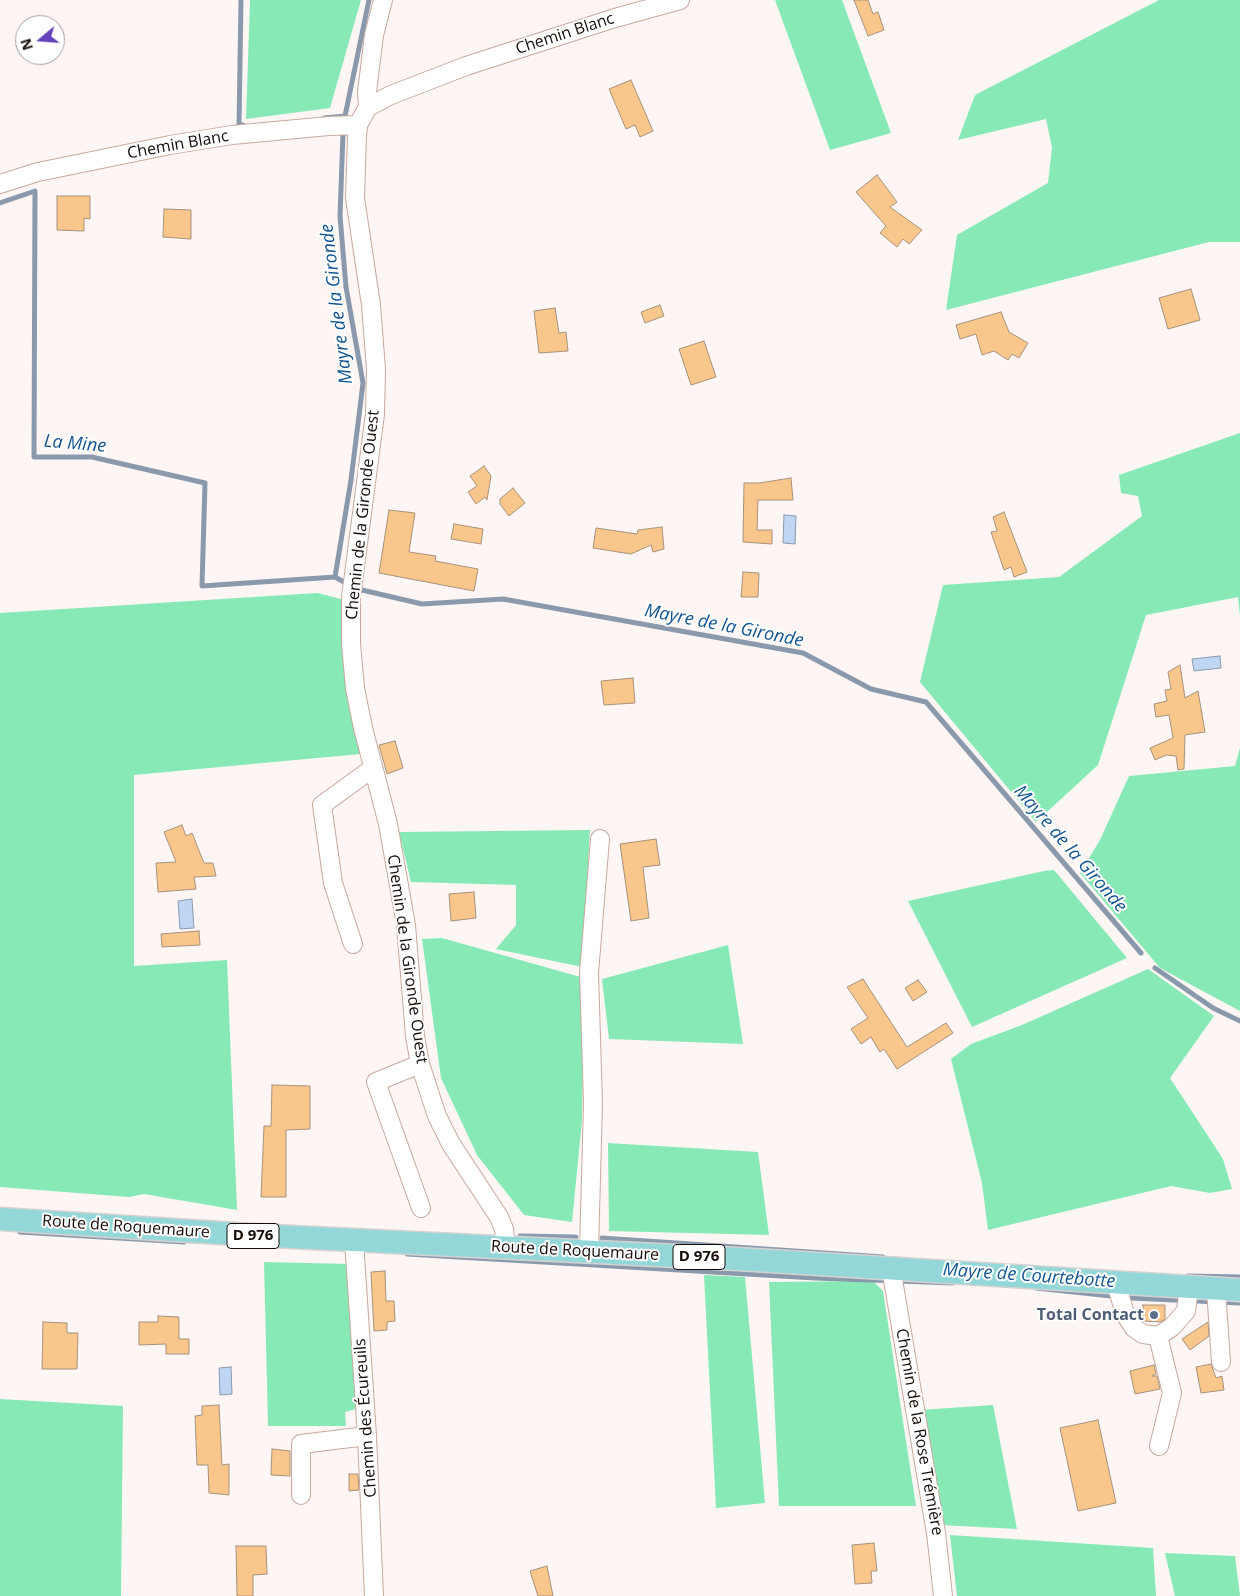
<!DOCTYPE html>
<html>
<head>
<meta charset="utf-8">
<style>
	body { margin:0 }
	#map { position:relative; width:1240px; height:1596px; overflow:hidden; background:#fdf6f4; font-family:"Open Sans",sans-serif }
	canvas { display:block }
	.north { position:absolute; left:15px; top:15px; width:50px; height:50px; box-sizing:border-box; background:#fff; border:1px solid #a19d9c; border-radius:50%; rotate:252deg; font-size:14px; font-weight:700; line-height:20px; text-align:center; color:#150b07 }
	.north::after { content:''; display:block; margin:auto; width:18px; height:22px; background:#6342ba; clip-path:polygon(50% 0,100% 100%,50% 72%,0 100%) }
</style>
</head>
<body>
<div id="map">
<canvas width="1240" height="1596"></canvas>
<div class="north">N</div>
</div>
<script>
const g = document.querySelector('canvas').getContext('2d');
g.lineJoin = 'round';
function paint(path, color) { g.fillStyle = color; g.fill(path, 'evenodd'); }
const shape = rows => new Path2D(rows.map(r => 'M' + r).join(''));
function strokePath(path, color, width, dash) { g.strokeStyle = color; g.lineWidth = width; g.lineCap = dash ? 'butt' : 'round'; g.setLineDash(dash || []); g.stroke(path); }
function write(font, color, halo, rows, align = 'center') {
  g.font = font + ' "Open Sans",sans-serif'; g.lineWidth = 4; g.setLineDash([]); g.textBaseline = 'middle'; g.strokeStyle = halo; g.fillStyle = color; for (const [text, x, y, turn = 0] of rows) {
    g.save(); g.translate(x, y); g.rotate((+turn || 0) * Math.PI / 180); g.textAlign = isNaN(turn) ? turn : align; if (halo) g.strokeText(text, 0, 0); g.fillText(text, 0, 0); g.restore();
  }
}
paint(shape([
	[250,0,361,0,330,108,246,119],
	[775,0,842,0,891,133,830,150],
	[1159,0,1240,0,1240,242,1209,242,946,310,957,235,1048,183,1052,148,1046,119,958,140,975,95],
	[1240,433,1240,616,1238,597,1146,615,1098,765,1036,822,920,682,943,585,1059,577,1142,516,1138,496,1121,493,1119,475],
	[317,593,341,599,345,679,360,754,134,775,134,966,227,960,237,1210,144,1194,129,1197,0,1187,0,613],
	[1240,748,1240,1011,1160,968,1080,873,1100,840,1129,776,1235,766],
	[590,830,582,967,496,949,516,925,516,885,411,882,399,832],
	[1054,870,1127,958,972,1027,908,901,1044,871],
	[442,938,584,978,582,1121,572,1222,524,1215,477,1155,441,1078,422,939],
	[728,945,743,1044,609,1039,602,979],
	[1148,969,1214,1016,1170,1078,1223,1159,1232,1189,1210,1193,1171,1186,988,1230,982,1183,951,1059,971,1044,1022,1025],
	[608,1143,758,1152,769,1235,609,1231],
	[264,1262,352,1264,360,1376,356,1409,345,1412,346,1426,268,1426],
	[704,1275,745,1277,765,1503,716,1508],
	[873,1281,883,1291,916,1506,779,1506,769,1282],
	[0,1399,123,1406,121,1596,0,1596],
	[993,1405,1017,1529,940,1525,920,1410],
	[950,1535,1153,1548,1156,1596,957,1596],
	[1165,1553,1235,1556,1240,1596,1175,1596]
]), '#87e9b6');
const water = shape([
	[784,515,796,516,795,544,783,543,784,515],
	[1220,656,1221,668,1194,671,1192,659,1220,656],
	[192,899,194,928,180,929,178,901,192,899],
	[231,1367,232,1394,220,1395,219,1368,231,1367]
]);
paint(water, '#bed6f3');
strokePath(water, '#8b99ac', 1);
strokePath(shape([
	[241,0,239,126,243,125],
	[324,118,345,116,369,0],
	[0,203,35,191,34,457,92,457,205,483,202,586,335,577],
	[335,577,351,480,363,383,346,287,340,216,343,133],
	[335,577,346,583],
	[362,590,422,604,503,599,803,653,871,689,926,702,1141,953],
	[1155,968,1213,1008,1240,1021],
	[20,1232,184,1242],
	[520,1236,576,1237],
	[602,1238,883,1257],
	[407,1254,815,1278,953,1283],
	[1188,1276,1240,1277],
	[1036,1288,1130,1298,1240,1303]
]), '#8b99ac', 5);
const building = shape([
	[854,0,868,0,873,14,878,12,884,30,868,36,854,0],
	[631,80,653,131,640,137,635,125,626,129,609,89,631,80],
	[877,175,897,202,890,207,922,230,909,244,903,239,897,247,880,233,886,226,856,192,877,175],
	[57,196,90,196,90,219,84,218,84,231,57,230,57,196],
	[164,209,191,210,191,239,163,237,164,209],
	[1191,289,1200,320,1168,329,1159,298,1191,289],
	[660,305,664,316,645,323,641,312,660,305],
	[555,308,559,333,566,332,568,351,539,353,534,311,555,308],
	[1001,312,1009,332,1028,343,1019,358,1012,354,1008,360,994,351,982,355,976,334,960,339,956,325,1001,312],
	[704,341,716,377,691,385,679,349,704,341],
	[484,466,491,476,487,500,485,497,476,504,468,492,477,486,470,476,484,466],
	[791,478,793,500,758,500,757,530,772,530,772,544,743,542,744,483,759,483,791,478],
	[513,488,525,503,509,516,500,504,500,499,513,488],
	[389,510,415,513,409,552,436,556,435,561,478,569,474,591,379,573,389,510],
	[1004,512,1027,572,1014,577,1011,567,1004,570,991,532,997,531,993,517,1004,512],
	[454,524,483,529,481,544,451,539,454,524],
	[662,527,664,549,653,552,651,545,631,554,593,548,596,528,637,534,638,530,662,527],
	[743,572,759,573,758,597,741,597,743,572],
	[1180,665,1185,698,1198,691,1205,732,1185,735,1184,769,1178,770,1176,756,1166,755,1155,760,1150,748,1173,738,1169,715,1156,717,1154,704,1167,701,1165,690,1171,689,1168,672,1180,665],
	[633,678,635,703,604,705,601,681,633,678],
	[395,741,403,768,387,774,379,745,395,741],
	[182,825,186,836,192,833,204,863,213,863,216,876,194,877,196,889,158,892,156,863,176,862,164,832,182,825],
	[656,839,660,865,643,867,649,918,631,921,620,844,656,839],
	[474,892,476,918,451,921,449,894,474,892],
	[199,931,200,945,162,947,161,934,199,931],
	[863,979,907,1047,946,1023,953,1033,897,1069,884,1049,880,1052,871,1037,861,1044,851,1029,868,1018,847,987,863,979],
	[918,980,927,992,913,1001,905,988,918,980],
	[272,1085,310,1086,310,1129,286,1130,286,1197,261,1197,264,1126,271,1126,272,1085],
	[385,1271,386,1301,394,1301,395,1321,387,1322,387,1330,374,1331,371,1272,385,1271],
	[1143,1305,1165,1305,1165,1319,1160,1322,1143,1321,1143,1305],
	[158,1316,179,1317,179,1339,189,1339,189,1354,166,1354,166,1344,139,1345,139,1322,158,1322,158,1316],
	[43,1322,67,1323,67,1333,78,1333,77,1369,42,1369,43,1322],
	[1208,1322,1209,1336,1190,1350,1182,1339,1208,1322],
	[1211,1364,1216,1378,1222,1376,1224,1390,1201,1393,1196,1367,1211,1364],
	[1154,1365,1156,1374,1152,1376,1157,1376,1160,1389,1135,1394,1130,1371,1154,1365],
	[219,1405,222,1465,229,1464,229,1495,209,1493,208,1465,197,1465,195,1416,202,1415,202,1406,219,1405],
	[1098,1420,1116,1503,1078,1511,1060,1428,1098,1420],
	[272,1449,290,1451,290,1476,271,1475,272,1449],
	[349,1474,358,1474,359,1490,349,1491,349,1474],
	[874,1543,877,1571,871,1571,872,1583,855,1584,852,1545,874,1543],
	[236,1546,266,1546,267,1574,253,1575,253,1596,237,1596,236,1546],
	[547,1566,553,1596,538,1596,530,1571,547,1566]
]);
paint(building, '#f9c68b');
strokePath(building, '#a6927c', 1);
const minor = shape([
	[383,0,374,35,367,92,368,107,358,125,357,136,355,198,371,305,376,369,375,414,351,597,351,644,355,688,363,728,388,824,406,925,415,1036,420,1064,437,1116,451,1144,499,1217,504,1229,506,1248],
	[368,107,391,95,466,66,615,18,680,0],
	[0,184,38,172,170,145,232,135,329,126,358,125],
	[353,944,333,883,322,805,373,768],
	[420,1064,376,1082,421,1208],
	[354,1241,367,1436,374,1596],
	[589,1251,593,1103,589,973,600,839],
	[891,1268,936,1533,943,1596],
	[1116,1283,1125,1314,1134,1328,1143,1334,1158,1336,1172,1327,1186,1311,1189,1288],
	[1216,1289,1221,1362],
	[1158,1336,1172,1393,1159,1446],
	[301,1495,301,1444,367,1436]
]);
const major = shape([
	[0,1219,252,1235,738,1259,1240,1290]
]);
strokePath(minor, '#c7a99e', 20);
strokePath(major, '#d5d3d2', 25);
strokePath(minor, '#fff', 18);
strokePath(major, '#93d7d9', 22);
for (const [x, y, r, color] of [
	[1154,1315,5,"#5c6f8a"]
]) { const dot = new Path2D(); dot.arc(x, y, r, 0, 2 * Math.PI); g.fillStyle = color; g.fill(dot); strokePath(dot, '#fff', 2); }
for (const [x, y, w] of [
	[253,1236,52],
	[699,1257,52]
]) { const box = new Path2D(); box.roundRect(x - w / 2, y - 12.5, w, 25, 4); g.fillStyle = '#fff'; g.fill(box); strokePath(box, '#150b07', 1); }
write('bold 15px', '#150b07', null, [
	["D 976",253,1236],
	["D 976",699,1257]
]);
write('16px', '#150b07', '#fff', [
	["Chemin Blanc",565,34,-18],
	["Chemin Blanc",178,145,-10],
	["Chemin de la Gironde Ouest",363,515,-84],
	["Chemin de la Gironde Ouest",407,959,82],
	["Route de Roquemaure",126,1227,4],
	["Route de Roquemaure",575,1251,3],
	["Chemin des Écureuils",366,1418,-94],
	["Chemin de la Rose Trémière",919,1432,80]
]);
write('bold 16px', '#4e5e75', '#fff', [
	["Total Contact",1144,1315]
], 'right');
write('italic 18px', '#125492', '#fff', [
	["Mayre de la Gironde",337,304,-97],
	["La Mine",75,444,5],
	["Mayre de la Gironde",724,626,11],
	["Mayre de la Gironde",1070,849,49],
	["Mayre de Courtebotte",1029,1276,4]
]);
</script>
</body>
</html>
